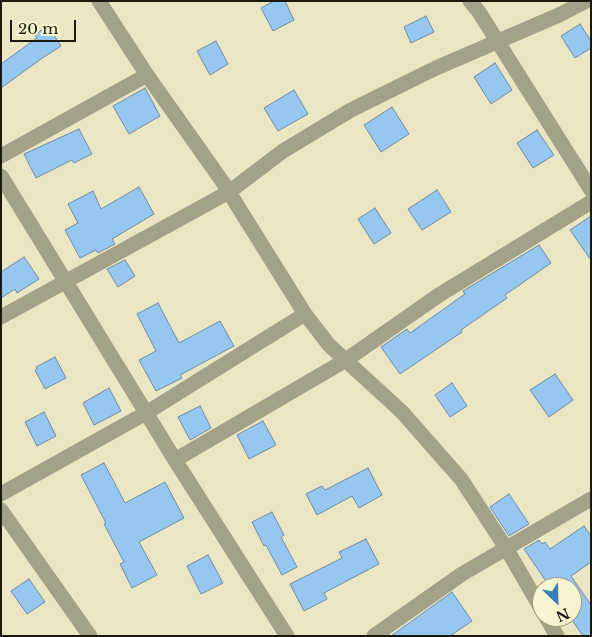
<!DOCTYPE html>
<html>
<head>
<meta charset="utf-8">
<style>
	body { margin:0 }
	#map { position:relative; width:592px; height:637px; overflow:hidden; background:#eae6c3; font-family:"Libre Baskerville",serif }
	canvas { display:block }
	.frame { position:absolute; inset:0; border:2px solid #1a190c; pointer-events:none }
	.north { position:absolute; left:532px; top:577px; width:50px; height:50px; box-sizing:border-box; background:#f7f4d0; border:1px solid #9f9c82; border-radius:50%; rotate:156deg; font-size:14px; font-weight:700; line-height:20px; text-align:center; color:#1a190c }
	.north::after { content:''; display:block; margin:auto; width:18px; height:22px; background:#397fb4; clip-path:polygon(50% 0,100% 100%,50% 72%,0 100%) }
	.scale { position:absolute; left:10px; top:20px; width:66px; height:22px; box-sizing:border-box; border:2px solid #1a190c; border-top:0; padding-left:6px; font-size:15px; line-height:18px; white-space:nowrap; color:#1a190c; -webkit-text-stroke:4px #f7f4d0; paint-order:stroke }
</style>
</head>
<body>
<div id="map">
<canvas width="592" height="637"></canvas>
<div class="frame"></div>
<div class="north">N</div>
<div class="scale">20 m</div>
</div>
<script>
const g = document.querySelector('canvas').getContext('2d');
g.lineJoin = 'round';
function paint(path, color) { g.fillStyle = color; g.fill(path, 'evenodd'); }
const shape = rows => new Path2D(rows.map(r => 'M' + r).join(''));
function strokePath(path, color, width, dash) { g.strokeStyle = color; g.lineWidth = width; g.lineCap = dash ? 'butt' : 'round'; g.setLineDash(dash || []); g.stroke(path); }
const building = shape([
	[274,1,285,1,294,20,273,31,261,8,274,1],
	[426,16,434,32,411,43,404,27,426,16],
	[580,24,591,41,591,48,575,58,561,36,580,24],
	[48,26,61,46,41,59,1,88,1,64,37,38,34,35,48,26],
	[216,41,228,64,210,75,197,51,216,41],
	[495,63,512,90,491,104,474,77,495,63],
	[145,88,160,116,129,134,113,106,145,88],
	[294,90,308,114,278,131,264,108,294,90],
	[392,107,409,134,381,152,364,125,392,107],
	[79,129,92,154,74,163,72,160,36,178,24,154,79,129],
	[537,130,554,155,533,168,517,143,537,130],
	[139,187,154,214,112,239,115,244,98,253,96,250,80,258,65,230,78,223,68,204,93,191,101,209,139,187],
	[437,190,451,212,422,230,408,209,437,190],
	[375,208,391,233,374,244,358,219,375,208],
	[591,216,591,260,570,230,591,216],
	[539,245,551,263,505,295,507,298,461,330,462,332,400,374,381,347,407,329,410,333,465,294,463,291,539,245],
	[24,257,39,279,17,293,15,289,1,298,1,272,24,257],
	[125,260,135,276,118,287,107,269,125,260],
	[158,303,179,343,220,321,234,346,180,375,182,378,156,391,139,360,156,351,137,314,158,303],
	[55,357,66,378,45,389,35,370,37,368,36,367,55,357],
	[555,374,573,400,549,417,530,390,555,374],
	[452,383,467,406,450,417,435,395,452,383],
	[109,388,121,411,94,425,83,403,109,388],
	[200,406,211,428,190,440,178,417,200,406],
	[44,412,56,436,37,446,25,422,44,412],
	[263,421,276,445,249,459,237,435,263,421],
	[104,463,125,503,165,482,184,518,139,542,157,575,132,588,120,564,124,562,104,524,106,523,81,475,104,463],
	[368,468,382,495,359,508,352,496,317,515,306,494,322,486,325,490,368,468],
	[509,494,529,524,509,536,490,507,509,494],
	[272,512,284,535,281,537,297,567,282,575,266,545,264,546,252,522,272,512],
	[584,526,591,536,591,562,571,576,591,605,591,636,583,636,570,617,572,617,572,587,550,587,524,549,539,540,542,544,545,542,550,549,584,526],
	[366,539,379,564,324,593,327,599,304,611,290,584,342,558,339,552,366,539],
	[208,555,223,583,201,594,187,566,208,555],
	[29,579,45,602,27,614,11,591,29,579],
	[452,592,472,621,450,636,391,636,452,592]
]);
paint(building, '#96c7f1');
strokePath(building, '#708aa1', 1);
strokePath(shape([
	[99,1,147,75,222,181,305,314,329,345,402,412,461,479,506,548,542,610],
	[470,1,479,12,591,190],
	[1,156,147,75],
	[1,176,175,460,287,636],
	[1,317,229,192,283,151,351,110,436,68,559,15,586,1],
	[175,460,346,360,439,295,591,202],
	[1,494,146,413,305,314],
	[1,510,90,636],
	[546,617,557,636],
	[374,636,462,574,591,499]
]), '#a3a188', 15);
</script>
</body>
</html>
